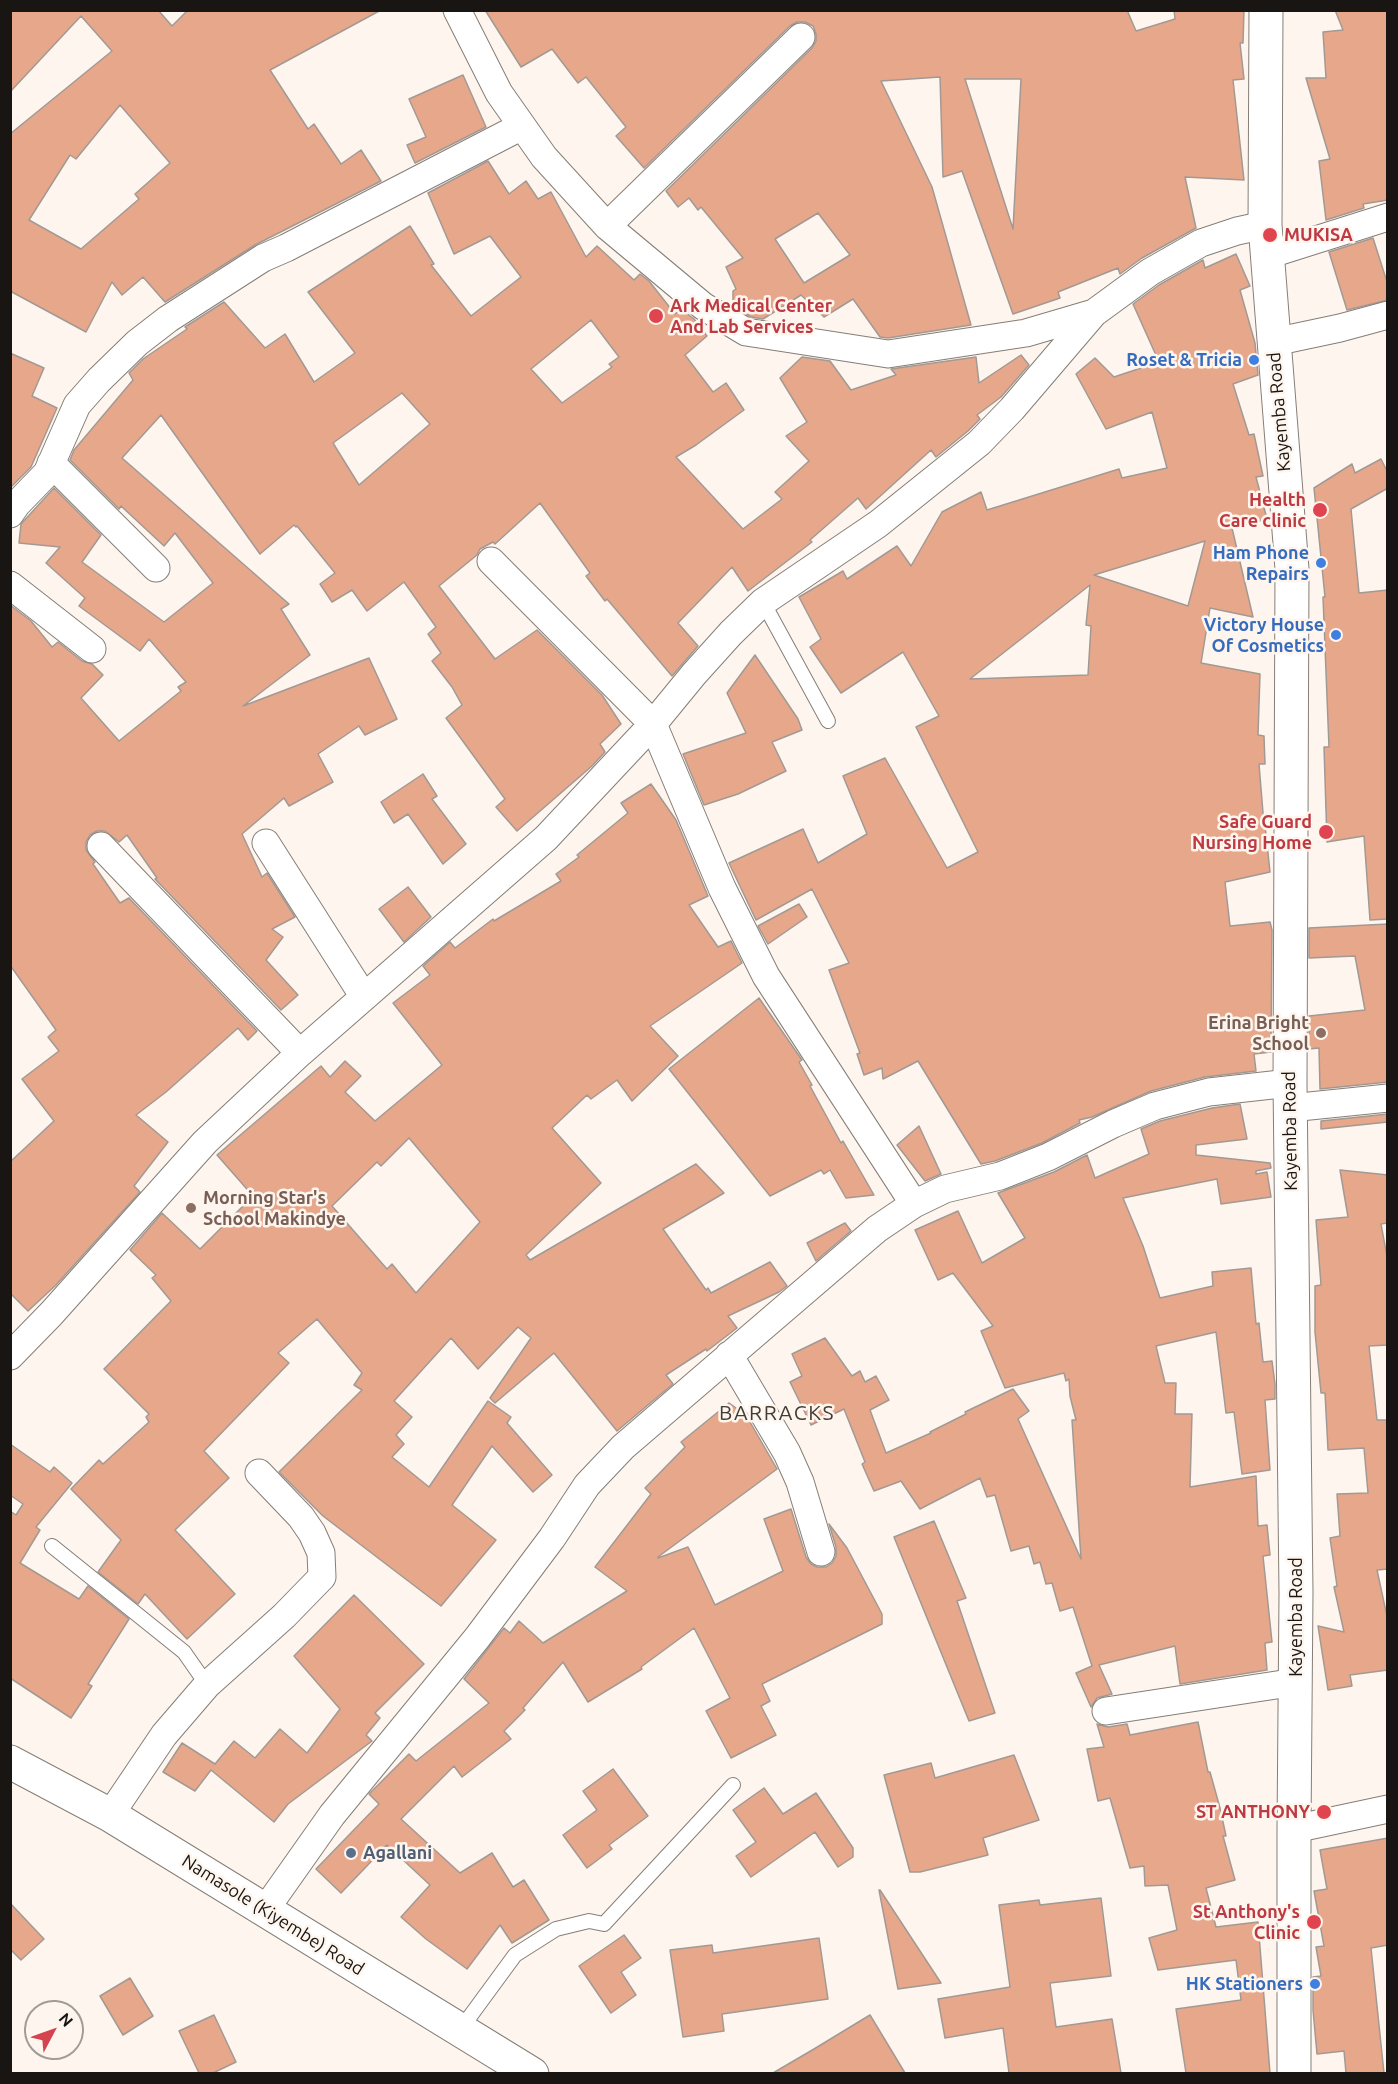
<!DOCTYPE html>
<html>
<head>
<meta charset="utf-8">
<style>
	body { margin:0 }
	#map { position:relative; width:1398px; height:2084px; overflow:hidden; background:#fef6ee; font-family:Ubuntu,sans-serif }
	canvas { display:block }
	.frame { position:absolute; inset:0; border:12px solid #181512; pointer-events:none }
	.north { position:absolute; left:24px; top:2000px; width:60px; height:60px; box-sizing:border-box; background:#fef6ee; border:2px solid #a29c96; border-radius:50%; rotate:49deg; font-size:16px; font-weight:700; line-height:24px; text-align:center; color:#181512 }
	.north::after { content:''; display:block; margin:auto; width:21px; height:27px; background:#d4444e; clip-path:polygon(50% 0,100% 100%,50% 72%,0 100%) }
</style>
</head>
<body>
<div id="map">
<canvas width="1398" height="2084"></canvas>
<div class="frame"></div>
<div class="north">N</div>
</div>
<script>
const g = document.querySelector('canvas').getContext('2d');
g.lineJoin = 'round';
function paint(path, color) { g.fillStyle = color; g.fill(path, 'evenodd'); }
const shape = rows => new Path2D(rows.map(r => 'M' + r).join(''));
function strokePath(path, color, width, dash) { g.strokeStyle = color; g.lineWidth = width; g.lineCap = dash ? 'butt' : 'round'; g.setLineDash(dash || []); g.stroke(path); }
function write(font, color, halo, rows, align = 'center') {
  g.font = font + ' Ubuntu,sans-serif'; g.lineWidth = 5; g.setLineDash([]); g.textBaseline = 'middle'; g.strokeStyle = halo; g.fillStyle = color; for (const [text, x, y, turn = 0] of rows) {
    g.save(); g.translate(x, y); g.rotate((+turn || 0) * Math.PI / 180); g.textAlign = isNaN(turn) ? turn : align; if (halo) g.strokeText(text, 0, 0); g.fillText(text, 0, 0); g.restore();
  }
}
const building = shape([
	[10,10,158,10,172,26,188,10,381,10,270,70,308,129,314,124,341,164,361,150,381,181,255,245,165,302,143,277,122,295,112,282,86,332,10,291,10,134,112,51,81,16,10,92,10,10],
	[120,105,170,163,135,194,139,199,81,249,29,220,70,155,76,159,120,105],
	[485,10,1127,10,1136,31,1175,19,1174,10,1244,10,1243,43,1240,43,1244,79,1233,80,1244,180,1185,177,1196,228,1142,258,1120,274,1118,268,1058,292,1060,298,1013,314,962,171,943,177,940,77,881,81,932,187,971,325,888,338,880,337,853,299,824,317,801,295,763,319,751,317,738,309,733,300,733,291,736,289,726,267,743,258,701,207,698,210,689,198,678,207,666,191,812,48,816,41,816,34,813,26,805,22,797,22,790,26,644,168,616,136,626,127,586,77,578,83,552,49,521,67,485,10],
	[965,79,1021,79,1013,229,965,79],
	[818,213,850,255,804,283,775,239,818,213],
	[1335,10,1388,10,1388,200,1363,204,1364,208,1326,220,1319,161,1330,159,1306,78,1326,78,1323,32,1343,30,1335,10],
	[463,75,486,127,415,163,407,145,426,137,409,99,463,75],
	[488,161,509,194,526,181,538,199,551,192,586,257,597,246,634,280,640,274,649,281,675,314,681,309,694,319,707,336,685,355,713,392,726,383,744,410,696,445,676,457,743,529,782,499,775,492,809,461,786,436,807,422,780,378,802,357,830,361,851,390,896,375,891,369,976,357,979,383,1021,355,1029,365,1001,397,977,415,980,419,968,431,936,457,931,450,866,509,858,498,810,540,812,542,748,591,732,567,678,623,698,646,672,676,607,599,605,601,586,576,590,573,540,503,495,544,493,542,480,549,477,555,439,586,495,659,537,630,602,695,621,724,600,744,605,752,592,766,517,831,496,807,505,799,446,718,462,705,452,687,432,661,441,653,428,634,436,627,404,582,367,611,352,590,332,602,320,584,335,573,297,526,296,527,294,525,260,554,161,415,122,458,289,604,281,609,310,655,243,706,369,658,397,719,365,735,359,726,318,754,333,782,289,806,284,798,242,834,262,877,267,873,295,917,272,929,283,937,266,960,298,995,281,1010,155,879,157,878,127,835,119,842,105,831,97,831,90,835,86,842,86,850,95,862,93,864,120,903,129,898,257,1031,248,1040,238,1028,166,1092,136,1115,168,1142,134,1186,140,1192,56,1285,28,1311,10,1293,10,1162,54,1121,22,1079,59,1051,48,1037,56,1030,10,965,10,605,31,621,52,647,58,642,82,661,92,664,103,675,81,698,119,741,181,691,178,687,186,682,149,639,140,651,79,606,85,598,46,563,60,547,19,543,21,524,54,488,101,535,82,562,164,622,213,583,175,533,164,546,121,506,119,509,70,460,74,450,133,380,129,373,143,359,187,329,185,327,224,302,265,348,285,334,314,382,355,353,308,292,410,226,434,264,431,265,471,316,521,277,490,236,454,254,428,193,488,161],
	[591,320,619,357,609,364,612,367,562,403,531,369,591,320],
	[402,393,430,424,359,485,333,443,402,393],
	[1373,238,1388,285,1388,300,1347,310,1329,252,1373,238],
	[1236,254,1250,286,1240,290,1255,343,1258,375,1233,384,1249,435,1254,434,1263,476,1256,477,1267,519,1232,528,1253,617,1210,608,1201,663,1260,674,1258,735,1264,736,1265,764,1259,764,1264,825,1265,825,1270,872,1225,882,1230,926,1270,922,1272,930,1271,1052,1254,1054,1256,1071,1205,1077,1151,1091,1092,1117,1079,1120,1080,1123,1042,1143,995,1161,981,1164,918,1061,883,1079,882,1068,864,1075,857,1054,860,1053,829,970,849,963,812,889,756,920,729,863,803,829,818,863,867,834,843,776,885,758,947,868,978,852,916,727,939,716,903,652,841,693,810,647,821,639,799,597,843,571,847,579,897,546,911,566,942,512,981,492,987,510,1119,469,1122,478,1167,468,1152,412,1106,429,1076,374,1095,358,1114,377,1159,362,1133,304,1159,285,1203,260,1205,268,1236,254],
	[1205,541,1188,606,1094,575,1205,541],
	[1090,585,1086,625,1091,626,1088,675,970,679,1090,585],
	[10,353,44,368,32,396,57,408,31,467,10,488,10,353],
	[1381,459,1388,473,1388,488,1351,509,1359,593,1388,590,1388,919,1370,920,1364,836,1327,842,1324,747,1329,747,1323,597,1325,597,1314,488,1352,464,1355,473,1381,459],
	[755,655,798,719,802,730,772,742,786,771,738,794,704,805,683,754,746,733,727,693,755,655],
	[423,774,437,796,432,799,466,844,443,864,408,814,394,823,381,802,423,774],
	[651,784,676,820,708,896,689,905,718,947,731,941,742,963,650,1026,678,1056,632,1101,617,1080,591,1099,587,1095,552,1128,601,1183,526,1255,530,1260,696,1164,724,1193,663,1229,706,1290,708,1288,711,1293,770,1262,787,1286,779,1292,728,1316,737,1328,707,1351,706,1349,666,1375,673,1384,617,1431,554,1353,495,1403,490,1398,531,1338,518,1327,478,1369,451,1338,394,1401,412,1417,396,1435,404,1444,392,1457,429,1487,488,1401,511,1417,507,1423,552,1475,533,1492,492,1446,452,1505,496,1540,441,1606,323,1516,279,1472,362,1390,354,1385,362,1373,317,1319,278,1353,289,1363,204,1451,229,1478,175,1530,235,1594,187,1639,145,1594,138,1604,98,1572,121,1540,71,1489,99,1460,103,1464,149,1422,146,1417,149,1414,104,1369,171,1301,152,1278,156,1275,130,1250,162,1213,200,1249,253,1196,217,1155,321,1066,330,1077,345,1061,361,1076,345,1092,375,1121,442,1065,393,1003,430,975,423,966,450,942,455,948,493,919,494,921,561,881,556,874,579,857,577,855,628,813,621,803,651,784],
	[409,1138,480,1222,416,1293,392,1264,387,1269,332,1206,377,1162,381,1166,409,1138],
	[408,887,431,917,404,942,379,909,408,887],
	[799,904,807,917,768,944,758,926,799,904],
	[1388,924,1388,1082,1320,1089,1319,1048,1309,1049,1309,1016,1365,1010,1355,956,1309,958,1309,928,1388,924],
	[759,998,802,1060,799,1062,812,1085,810,1086,841,1143,843,1141,874,1195,846,1198,830,1170,824,1174,821,1170,770,1196,669,1069,759,998],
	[1240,1104,1247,1139,1196,1145,1196,1155,1270,1163,1271,1168,1256,1171,1256,1174,1267,1172,1271,1197,1221,1204,1217,1179,1123,1198,1143,1246,1160,1298,1213,1286,1212,1272,1251,1268,1256,1324,1259,1323,1263,1362,1272,1361,1275,1384,1275,1399,1265,1400,1270,1470,1242,1474,1234,1412,1226,1413,1216,1332,1156,1346,1165,1383,1176,1383,1175,1414,1192,1414,1190,1487,1256,1476,1258,1526,1267,1525,1270,1555,1263,1556,1272,1642,1265,1643,1267,1670,1180,1684,1175,1646,1099,1665,1112,1694,1097,1698,1091,1707,1076,1673,1092,1666,1073,1607,1060,1611,1052,1583,1046,1584,1040,1562,1034,1564,1029,1546,1011,1551,995,1495,987,1497,980,1478,920,1509,901,1481,874,1491,862,1464,865,1462,844,1409,811,1425,790,1382,802,1376,792,1354,825,1338,852,1376,860,1371,865,1382,876,1376,889,1400,870,1410,886,1453,931,1433,930,1432,966,1414,965,1412,1013,1389,1029,1411,1018,1419,1081,1559,1072,1420,1076,1420,1070,1396,1069,1379,1066,1381,1064,1373,1005,1388,981,1331,993,1326,953,1273,938,1280,915,1230,958,1211,982,1263,1025,1238,998,1193,1054,1172,1087,1155,1095,1178,1149,1154,1141,1129,1160,1121,1212,1108,1240,1104],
	[1388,1114,1388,1122,1321,1129,1321,1121,1388,1114],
	[919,1126,941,1174,925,1181,897,1145,919,1126],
	[1340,1170,1388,1175,1387,1223,1381,1224,1388,1262,1388,1345,1369,1346,1377,1420,1388,1420,1388,1569,1377,1570,1388,1621,1388,1670,1350,1675,1352,1686,1328,1690,1318,1626,1344,1632,1334,1587,1337,1586,1330,1538,1340,1536,1337,1494,1368,1493,1364,1448,1328,1450,1325,1393,1321,1393,1315,1332,1315,1286,1321,1285,1316,1220,1348,1217,1340,1170],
	[845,1223,851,1231,816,1261,807,1243,845,1223],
	[729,1403,746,1415,777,1469,658,1557,658,1558,688,1547,715,1605,783,1571,764,1519,791,1509,806,1557,811,1564,817,1567,826,1567,832,1563,836,1556,836,1547,829,1524,847,1548,882,1614,882,1624,762,1684,770,1701,761,1706,776,1735,731,1758,706,1711,730,1698,694,1628,641,1667,642,1669,588,1702,563,1662,523,1708,525,1710,504,1731,511,1739,462,1777,454,1766,401,1819,460,1873,492,1853,513,1887,524,1880,549,1920,512,1943,500,1925,467,1969,426,1939,401,1917,430,1885,387,1845,341,1893,316,1869,379,1804,369,1794,409,1754,416,1761,489,1703,464,1679,504,1628,510,1633,519,1621,543,1643,627,1591,595,1567,651,1494,645,1488,685,1447,681,1442,729,1403],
	[10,1444,50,1472,54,1467,72,1483,36,1527,40,1530,20,1563,79,1599,88,1586,129,1619,88,1684,92,1686,71,1718,10,1678,10,1511,16,1515,23,1504,10,1495,10,1444],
	[934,1521,966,1598,957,1601,995,1713,969,1721,894,1537,934,1521],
	[354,1595,424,1664,375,1713,380,1718,366,1735,372,1741,288,1804,274,1822,211,1770,195,1791,163,1772,182,1743,215,1764,234,1741,255,1758,280,1729,307,1753,340,1709,294,1656,354,1595],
	[1198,1722,1208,1772,1210,1772,1220,1808,1226,1836,1223,1836,1235,1880,1206,1888,1216,1927,1258,1922,1270,2073,1186,2073,1176,2009,1241,2000,1236,1960,1158,1970,1149,1938,1177,1930,1168,1885,1145,1886,1144,1866,1130,1868,1110,1798,1098,1801,1087,1749,1104,1747,1097,1724,1108,1727,1127,1724,1130,1735,1198,1722],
	[1014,1755,1039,1820,983,1838,988,1855,920,1872,910,1872,884,1775,931,1763,935,1778,1014,1755],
	[613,1769,648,1816,609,1845,612,1849,587,1868,563,1835,597,1810,583,1791,613,1769],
	[764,1788,783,1814,816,1793,853,1848,853,1857,838,1867,815,1832,751,1877,736,1856,756,1842,733,1810,764,1788],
	[1388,1838,1388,1945,1371,1948,1384,2073,1346,2073,1344,2051,1317,2054,1313,2010,1313,1977,1321,1976,1316,1947,1324,1946,1314,1891,1327,1889,1320,1850,1388,1838],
	[879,1890,880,1890,941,1983,898,1989,879,1890],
	[1101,1898,1111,1976,1050,1983,1056,2027,1112,2019,1121,2073,1009,2073,1003,2028,945,2038,938,1999,1010,1987,999,1905,1039,1900,1040,1905,1101,1898],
	[10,1903,44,1939,21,1960,10,1949,10,1903],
	[624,1935,641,1958,621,1972,636,1995,611,2013,579,1966,624,1935],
	[819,1938,828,1999,722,2014,724,2031,683,2037,670,1950,712,1945,713,1953,819,1938],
	[130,1978,153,2016,123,2035,100,1996,130,1978],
	[214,2015,236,2062,213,2073,199,2073,179,2031,214,2015],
	[870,2015,905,2073,773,2073,814,2049,870,2015]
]);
paint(building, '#e7a78a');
strokePath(building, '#a39994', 1.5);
const lane = shape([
	[763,602,828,721],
	[52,1546,184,1652,207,1685],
	[460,2030,515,1955,556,1929,589,1921,604,1924,733,1785]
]);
const street = shape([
	[457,10,499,93,544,157,607,226,703,306,746,332,888,354,1026,333,1094,313],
	[607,226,801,37],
	[1268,255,1388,217],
	[1274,342,1340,328,1388,315],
	[51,463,156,568],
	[10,514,17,504,47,473,77,405,99,380,137,343,168,319,263,258,286,248,522,126],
	[491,561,653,724,722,888,766,976,914,1204],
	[10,585,92,649],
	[266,843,364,997],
	[101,846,300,1053],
	[1290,1108,1388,1098],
	[729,1355,787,1453,800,1482,821,1552],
	[10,1356,51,1314,205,1142,300,1053,546,838,653,724,694,674,731,633,763,602,878,524,979,443,1012,409,1094,313,1150,272,1201,243,1237,231,1265,225],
	[1106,1711,1296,1682],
	[110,1815,164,1735,207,1685,284,1616,322,1577,321,1553,312,1533,301,1517,259,1473],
	[1294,1829,1388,1809],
	[265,1910,332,1815,477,1638,552,1538,587,1485,623,1447,877,1229,914,1204,945,1189,1000,1176,1048,1157,1113,1124,1155,1106,1209,1092,1290,1083]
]);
const secondary = shape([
	[1266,10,1265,225,1292,569,1290,1083,1296,1593,1294,1829,1294,2074],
	[10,1762,110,1815,532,2074]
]);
strokePath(lane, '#857e77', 16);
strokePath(street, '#857e77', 29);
strokePath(secondary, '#857e77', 35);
strokePath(lane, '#fff', 14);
strokePath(street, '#fff', 27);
strokePath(secondary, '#fff', 33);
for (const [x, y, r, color] of [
	[1270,235,8,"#e0444e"],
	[656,316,8,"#e0444e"],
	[1254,360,6,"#3f7fe0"],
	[1320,510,8,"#e0444e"],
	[1321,563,6,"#3f7fe0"],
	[1336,635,6,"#3f7fe0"],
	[1326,832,8,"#e0444e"],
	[1321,1033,6,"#8d6e63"],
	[191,1208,6,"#8d6e63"],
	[1324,1812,8,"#e0444e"],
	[351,1853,6,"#5c6f8a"],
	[1314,1922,8,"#e0444e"],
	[1315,1984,6,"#3f7fe0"]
]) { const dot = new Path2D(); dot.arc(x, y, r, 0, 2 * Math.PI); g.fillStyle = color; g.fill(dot); strokePath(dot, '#fef6ee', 2); }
write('bold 18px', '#be3a42', '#fef6ee', [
	["MUKISA",1284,235,"left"],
	["Ark Medical Center",670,306,"left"],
	["And Lab Services",670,327,"left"],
	["Health",1306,500],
	["Care clinic",1306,521],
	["Safe Guard",1312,822],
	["Nursing Home",1312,843],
	["ST ANTHONY",1310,1812],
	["St Anthony's",1300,1912],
	["Clinic",1300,1933]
], 'right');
write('bold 18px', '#366cbe', '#fef6ee', [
	["Roset & Tricia",1242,360],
	["Ham Phone",1309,553],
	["Repairs",1309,574],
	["Victory House",1324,625],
	["Of Cosmetics",1324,646],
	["HK Stationers",1303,1984]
], 'right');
write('18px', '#181512', '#fef6ee', [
	["Kayemba Road",1279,412,-95],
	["Kayemba Road",1290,1131,-91],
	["Kayemba Road",1296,1617,-90],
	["Namasole (Kiyembe) Road",273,1915,32]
]);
write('bold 18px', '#785e54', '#fef6ee', [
	["Erina Bright",1309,1023],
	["School",1309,1044],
	["Morning Star's",203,1198,"left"],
	["School Makindye",203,1219,"left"]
], 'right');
write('bold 18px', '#4e5e75', '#fef6ee', [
	["Agallani",363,1853]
], 'left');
g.letterSpacing = '1.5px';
write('21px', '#423c35', '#fef6ee', [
	["BARRACKS",777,1413]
]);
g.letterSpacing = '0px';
</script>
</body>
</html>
